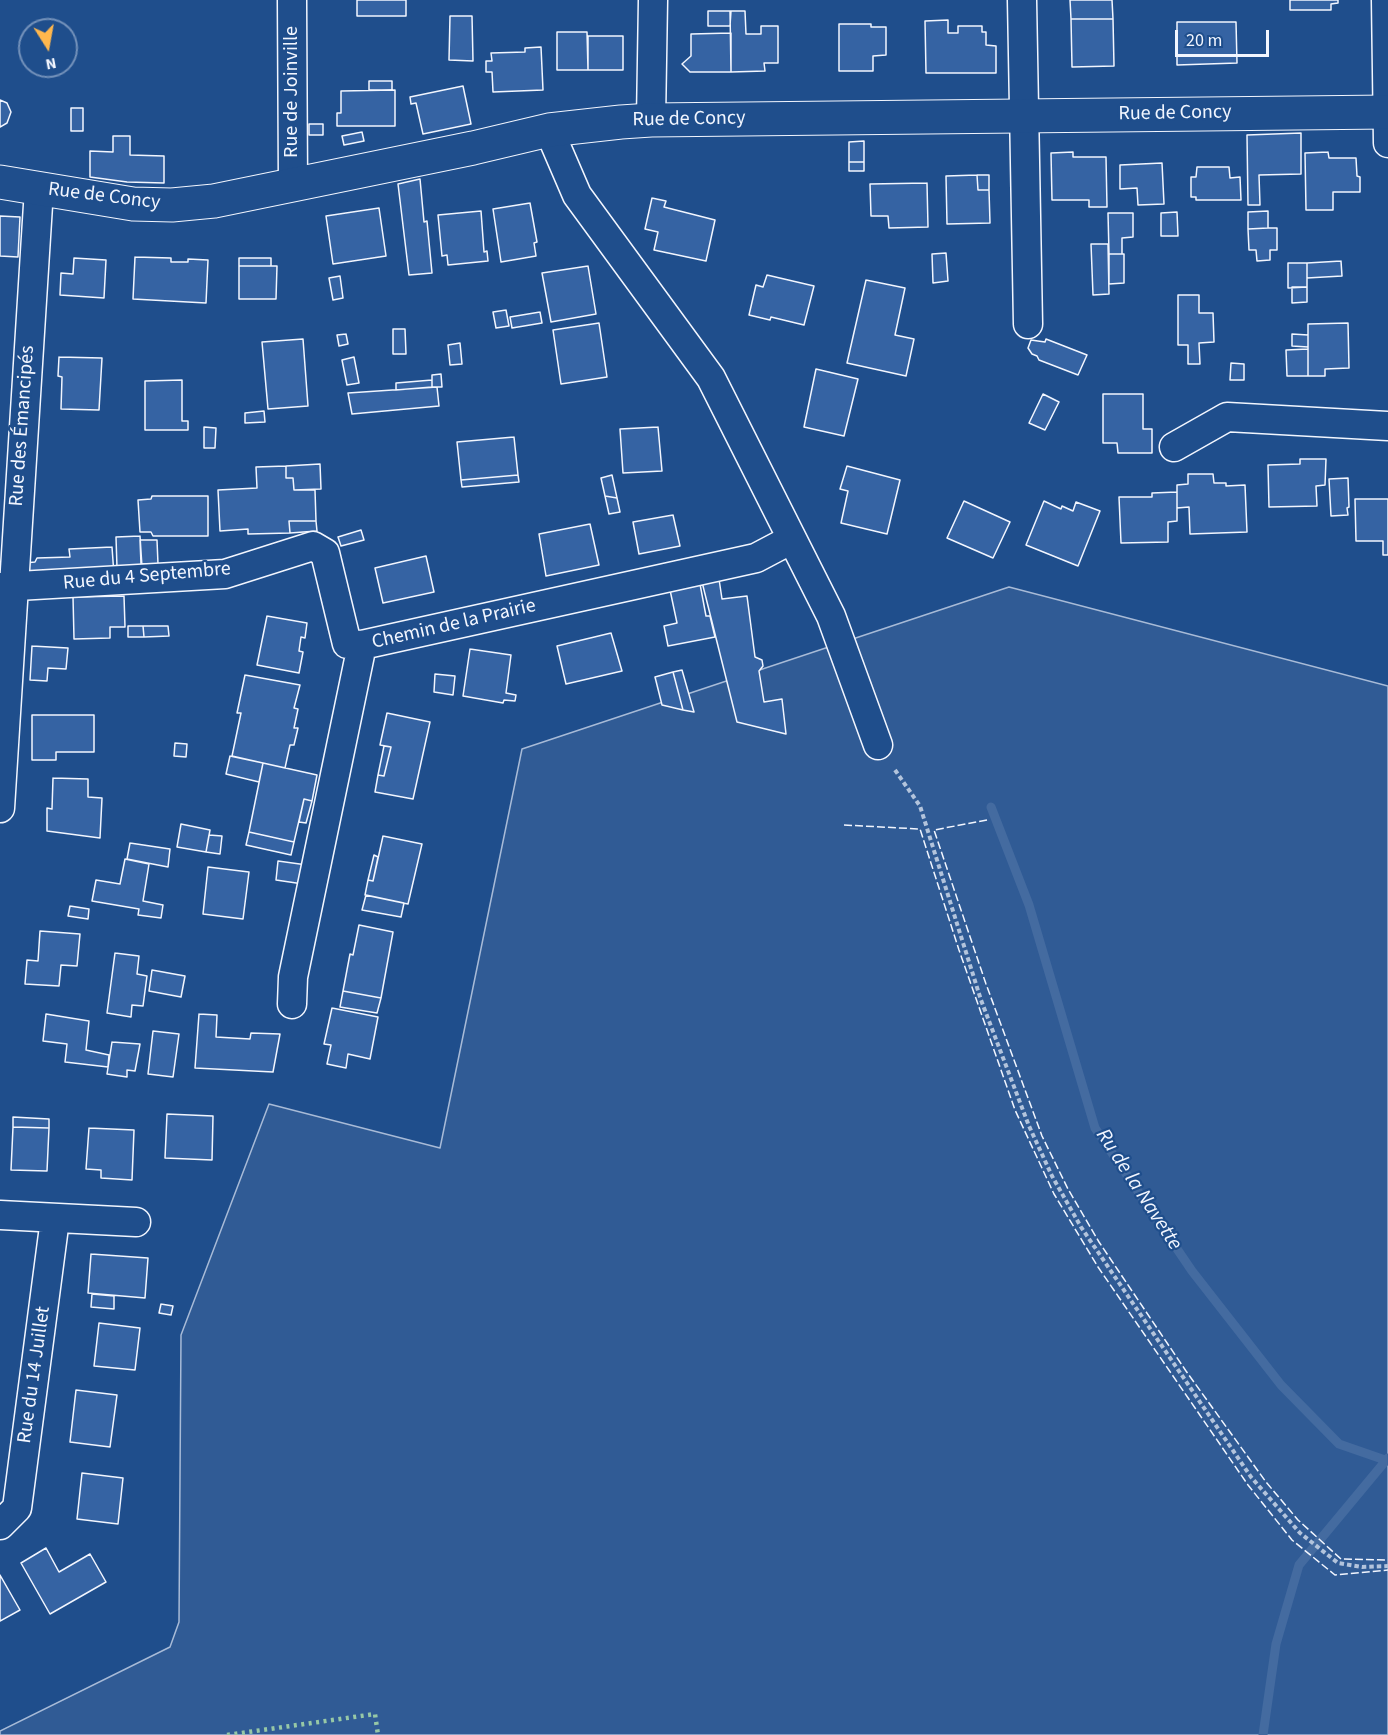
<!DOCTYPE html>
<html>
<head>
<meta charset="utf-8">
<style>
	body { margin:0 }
	#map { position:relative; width:1388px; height:1735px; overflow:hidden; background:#1f4e8c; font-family:"Source Sans 3",sans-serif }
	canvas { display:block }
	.north { position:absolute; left:18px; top:18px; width:60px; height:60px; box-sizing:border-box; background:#1f4e8c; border:2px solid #7391ba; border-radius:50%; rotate:169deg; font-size:16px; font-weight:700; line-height:24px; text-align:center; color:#f2f6ff }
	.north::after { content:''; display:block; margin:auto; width:21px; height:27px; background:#ffb74d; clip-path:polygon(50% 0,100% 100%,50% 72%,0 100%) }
	.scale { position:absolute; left:1175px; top:30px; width:94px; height:27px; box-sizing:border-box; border:3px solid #f2f6ff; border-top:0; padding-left:8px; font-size:18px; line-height:21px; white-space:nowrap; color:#f2f6ff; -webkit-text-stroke:4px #1f4e8c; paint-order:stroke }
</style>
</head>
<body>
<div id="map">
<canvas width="1388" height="1735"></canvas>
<div class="north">N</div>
<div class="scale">20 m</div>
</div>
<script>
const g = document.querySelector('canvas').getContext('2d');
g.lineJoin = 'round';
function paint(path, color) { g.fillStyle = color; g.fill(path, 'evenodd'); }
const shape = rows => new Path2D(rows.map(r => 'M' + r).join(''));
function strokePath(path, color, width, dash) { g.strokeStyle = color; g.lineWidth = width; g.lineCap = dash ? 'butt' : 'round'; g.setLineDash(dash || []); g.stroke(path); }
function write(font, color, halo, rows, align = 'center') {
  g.font = font + ' "Source Sans 3",sans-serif'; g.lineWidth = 4.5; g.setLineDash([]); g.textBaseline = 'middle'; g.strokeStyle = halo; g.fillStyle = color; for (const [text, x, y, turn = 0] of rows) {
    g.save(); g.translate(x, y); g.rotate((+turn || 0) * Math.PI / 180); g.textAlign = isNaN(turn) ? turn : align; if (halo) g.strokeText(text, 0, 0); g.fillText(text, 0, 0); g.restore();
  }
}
const green = shape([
	[1009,587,1388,686,1388,1735,0,1735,0,1731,170,1647,179,1622,181,1335,269,1104,440,1148,522,749,1009,587]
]);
paint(green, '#305b95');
strokePath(green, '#a8bbd7', 1.5);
strokePath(shape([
	[991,807,1029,905,1095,1128,1192,1271,1281,1385,1339,1444,1388,1461],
	[1263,1735,1276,1644,1299,1565,1388,1458]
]), '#446ba0', 9);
const building = shape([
	[357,0,406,0,406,16,357,16,357,0],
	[1070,0,1112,0,1113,19,1071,19,1070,0],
	[1290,0,1338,0,1338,3,1331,4,1331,10,1290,10,1290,0],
	[708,11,731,11,730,26,708,26,708,11],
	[730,11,745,11,746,34,761,34,761,26,778,26,778,63,764,63,765,71,731,72,730,11],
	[450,16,472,16,473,61,449,60,450,16],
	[1071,19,1113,19,1114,66,1072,67,1071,19],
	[948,20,948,33,958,33,958,26,982,26,982,32,986,32,986,45,996,46,996,73,926,73,925,21,948,20],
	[1177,22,1236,22,1237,63,1177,65,1177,22],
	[839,24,871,24,871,27,886,27,886,55,873,56,873,71,839,71,839,24],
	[557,32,587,32,588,70,557,70,557,32],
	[731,33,731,72,690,72,682,64,691,56,691,34,731,33],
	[588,36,623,36,623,70,588,70,588,36],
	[541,47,543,90,493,92,492,72,486,72,486,61,492,61,491,53,525,52,525,48,541,47],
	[369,81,392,81,392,90,369,90,369,81],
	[463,86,471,124,423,134,416,103,411,104,410,97,463,86],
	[395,90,395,126,337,126,337,113,341,113,341,91,395,90],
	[0,100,7,103,11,112,7,123,0,127,0,100],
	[71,108,83,108,83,131,71,131,71,108],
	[309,124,323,124,323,135,309,135,309,124],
	[362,132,364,141,344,145,342,136,362,132],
	[1301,133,1301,174,1259,175,1260,205,1248,205,1247,135,1301,133],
	[113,136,130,136,130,155,164,156,164,183,127,182,90,177,90,151,113,152,113,136],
	[864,141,864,162,849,162,849,142,864,141],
	[1073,152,1073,157,1106,157,1107,207,1089,207,1089,200,1052,200,1051,153,1073,152],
	[1328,152,1329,158,1356,158,1357,176,1360,177,1360,192,1333,192,1333,210,1306,210,1305,153,1328,152],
	[849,162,864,162,864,171,849,171,849,162],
	[1162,163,1164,204,1138,205,1137,188,1120,189,1120,165,1162,163],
	[1197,167,1229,167,1230,178,1240,177,1241,200,1196,200,1196,197,1191,197,1191,177,1196,177,1197,167],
	[977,175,989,175,989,190,978,190,977,175],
	[977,175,978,190,989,190,990,223,947,224,946,176,977,175],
	[420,179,424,222,427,221,432,273,409,275,398,184,420,179],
	[927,183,928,227,889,228,888,216,871,216,870,184,927,183],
	[652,198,666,201,664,207,715,220,706,261,654,250,658,232,645,229,652,198],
	[530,203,537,242,534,243,536,256,501,262,493,209,530,203],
	[379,208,386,256,333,264,326,216,379,208],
	[481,211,484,252,487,251,488,261,448,265,447,255,442,256,438,215,481,211],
	[1268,211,1268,228,1248,229,1248,212,1268,211],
	[1177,212,1178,236,1161,236,1161,213,1177,212],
	[1108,213,1133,213,1133,237,1122,238,1122,254,1109,254,1108,213],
	[0,216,20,217,18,257,0,256,0,216],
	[1268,228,1277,228,1277,250,1270,250,1270,260,1257,261,1256,250,1249,250,1248,229,1268,228],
	[1091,244,1108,244,1109,294,1093,295,1091,244],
	[946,253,948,281,933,283,932,254,946,253],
	[1109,254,1124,254,1124,283,1109,284,1109,254],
	[135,257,171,258,171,262,188,262,188,259,208,260,206,303,133,299,135,257],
	[74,258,106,260,104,298,60,295,61,273,73,274,74,258],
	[239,258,271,258,271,266,239,266,239,258],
	[1341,261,1342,276,1307,278,1307,263,1341,261],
	[1288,263,1307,263,1307,287,1288,288,1288,263],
	[239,266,277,266,276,299,239,299,239,266],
	[588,266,596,314,551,322,542,273,588,266],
	[767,275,814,286,804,325,771,317,770,320,749,315,756,285,763,287,767,275],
	[340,276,343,298,333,300,329,278,340,276],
	[866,280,905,288,895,335,914,339,906,376,847,363,866,280],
	[1292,287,1307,287,1307,302,1292,303,1292,287],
	[1178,295,1199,295,1199,313,1213,313,1214,342,1199,343,1200,364,1188,364,1188,345,1178,345,1178,295],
	[506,310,509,326,496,328,493,312,506,310],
	[540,312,542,323,512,328,510,317,540,312],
	[599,323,607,377,561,384,553,330,599,323],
	[1348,323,1349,368,1325,369,1325,376,1308,376,1308,324,1348,323],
	[393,329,405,329,406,354,393,354,393,329],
	[346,334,348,344,339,346,337,335,346,334],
	[1292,334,1308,335,1308,347,1292,346,1292,334],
	[303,339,308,406,268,409,262,342,303,339],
	[1046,339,1087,355,1078,375,1039,360,1037,356,1032,354,1028,348,1031,340,1045,342,1046,339],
	[460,343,462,364,450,365,448,345,460,343],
	[1308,349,1308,376,1287,376,1286,350,1308,349],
	[59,357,102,358,99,410,61,409,62,377,58,376,59,357],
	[354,357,359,383,347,385,342,360,354,357],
	[1231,363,1244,364,1244,380,1230,380,1231,363],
	[816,369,858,379,844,436,804,427,816,369],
	[441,374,442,387,432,387,432,375,441,374],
	[182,380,182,421,188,421,188,430,145,430,145,381,182,380],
	[432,380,432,387,396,390,396,383,432,380],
	[437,387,439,406,352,414,348,393,437,387],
	[1043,394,1059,402,1045,430,1029,423,1043,394],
	[1103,394,1143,394,1143,429,1152,429,1152,453,1118,453,1117,443,1103,443,1103,394],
	[264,411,265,422,245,423,245,413,264,411],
	[204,427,216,428,215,448,204,448,204,427],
	[658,427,662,471,623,473,620,429,658,427],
	[514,437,518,475,461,480,457,442,514,437],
	[1300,459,1326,459,1325,485,1316,486,1317,506,1269,507,1268,465,1300,464,1300,459],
	[320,464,321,489,294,490,293,478,286,478,286,466,320,464],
	[286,466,286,478,293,478,294,490,315,490,316,521,289,521,290,533,248,534,248,529,220,531,218,490,257,488,256,467,286,466],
	[847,466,900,480,887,534,841,523,848,491,840,489,847,466],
	[1188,474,1213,474,1214,483,1226,483,1226,486,1245,485,1247,532,1190,534,1189,507,1177,508,1177,485,1188,484,1188,474],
	[518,475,519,482,462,487,461,480,518,475],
	[612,475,617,498,605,496,601,478,612,475],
	[1348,478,1349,507,1347,508,1348,515,1331,516,1329,479,1348,478],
	[1177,492,1177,521,1168,522,1168,542,1121,543,1119,497,1152,497,1152,493,1177,492],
	[152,496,208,496,208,536,153,536,151,532,140,532,138,500,151,499,152,496],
	[605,496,617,498,620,512,609,514,605,496],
	[1355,499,1388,499,1388,555,1383,555,1383,541,1356,541,1355,499],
	[964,501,1010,522,993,558,947,538,964,501],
	[1044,501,1061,509,1062,506,1073,511,1076,502,1100,511,1078,566,1026,545,1044,501],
	[673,515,680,546,639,554,633,522,673,515],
	[289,521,316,521,317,531,290,533,289,521],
	[590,524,599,565,546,576,539,534,590,524],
	[361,530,364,540,341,546,338,537,361,530],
	[140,536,142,567,117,568,116,537,140,536],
	[140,540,157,540,158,564,141,564,140,540],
	[112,547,114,575,23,574,24,563,35,562,37,558,70,557,69,549,112,547],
	[426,556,434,592,383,603,375,568,426,556],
	[719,579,722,599,747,596,755,657,762,660,763,666,759,671,764,702,782,699,786,734,737,722,702,582,719,579],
	[700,584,706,616,710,616,715,637,668,646,664,626,677,623,670,590,700,584],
	[124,596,125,627,110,627,110,638,74,639,73,597,124,596],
	[267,616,307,623,305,638,301,637,299,651,303,652,299,673,257,665,267,616],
	[128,626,143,626,144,637,128,637,128,626],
	[143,626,168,626,169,636,144,637,143,626],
	[611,633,622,671,566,684,557,646,611,633],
	[32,646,68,648,66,669,48,668,47,681,30,680,32,646],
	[470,649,511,655,506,693,516,695,515,701,504,700,503,703,463,696,470,649],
	[682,670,694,712,683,710,673,672,682,670],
	[673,672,683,710,662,705,655,677,673,672],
	[435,674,455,676,453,695,434,692,435,674],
	[245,675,300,685,294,708,298,709,294,728,298,728,294,745,290,745,285,768,232,756,241,713,237,713,245,675],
	[387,713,430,722,413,799,375,792,378,775,384,776,391,747,380,745,387,713],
	[32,715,94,715,94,752,56,752,56,760,32,760,32,715],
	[175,743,187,744,186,757,174,756,175,743],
	[384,746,391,747,384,776,378,775,384,746],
	[230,756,263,763,259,782,226,774,230,756],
	[263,763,317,775,312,801,304,799,294,842,249,832,263,763],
	[53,778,88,779,88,797,102,798,100,838,47,831,47,808,52,809,53,778],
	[304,799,312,801,306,823,299,822,304,799],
	[181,824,210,830,206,852,177,847,181,824],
	[249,832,294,842,291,855,246,845,249,832],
	[209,835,222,836,220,854,206,852,209,835],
	[383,836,422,844,408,904,365,895,368,880,373,881,383,836],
	[130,843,170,849,168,867,127,859,130,843],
	[374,855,378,857,373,881,368,880,374,855],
	[125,859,149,864,143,901,163,905,161,918,138,915,139,909,92,901,96,880,120,884,125,859],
	[278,861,307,865,303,884,276,880,278,861],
	[208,867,249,872,243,919,203,914,208,867],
	[366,895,404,903,401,917,362,910,366,895],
	[70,906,89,909,88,919,68,916,70,906],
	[359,925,393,932,381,998,343,991,350,954,353,955,359,925],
	[40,931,80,934,77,966,61,965,59,986,25,984,27,960,38,961,40,931],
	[115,953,139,956,137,974,147,976,143,1006,132,1005,131,1017,107,1013,115,953],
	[152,970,185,976,181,997,149,991,152,970],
	[343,991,381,998,377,1013,340,1007,343,991],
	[332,1008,378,1017,370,1059,348,1054,346,1068,327,1064,331,1045,324,1044,332,1008],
	[46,1014,89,1021,86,1050,109,1055,108,1067,65,1062,67,1044,43,1041,46,1014],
	[199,1014,217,1015,216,1037,250,1039,251,1033,280,1034,273,1072,195,1068,199,1014],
	[153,1031,179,1034,173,1077,148,1074,153,1031],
	[112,1042,140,1044,135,1071,127,1070,127,1077,107,1074,112,1042],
	[167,1114,213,1116,212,1160,165,1158,167,1114],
	[13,1117,49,1119,49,1128,13,1127,13,1117],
	[13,1127,49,1128,47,1171,11,1170,13,1127],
	[89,1128,134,1130,132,1180,101,1178,101,1170,86,1169,89,1128],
	[91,1254,148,1258,145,1298,88,1293,91,1254],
	[92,1294,114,1296,114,1309,91,1307,92,1294],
	[161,1304,173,1306,171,1315,159,1313,161,1304],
	[99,1323,140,1328,135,1370,94,1366,99,1323],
	[76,1390,117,1395,110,1447,70,1442,76,1390],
	[82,1473,123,1478,118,1524,77,1519,82,1473],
	[46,1548,59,1572,90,1554,106,1582,50,1614,21,1563,46,1548],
	[0,1575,20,1610,0,1621,0,1575]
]);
paint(building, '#3563a3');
strokePath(building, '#f2f6ff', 1.5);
const minor = shape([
	[292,0,293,184],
	[1022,0,1028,324],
	[1386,0,1388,143],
	[651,120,653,0],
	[549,130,577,195,711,378,831,616,878,745],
	[1174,447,1227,417,1388,426],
	[0,587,225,574,313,546,325,553,347,644,362,645],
	[0,808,39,189],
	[292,1004,293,977,362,645,756,558,792,539],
	[0,1215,136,1222],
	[0,1525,17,1508,55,1219]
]);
const tertiary = shape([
	[0,182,133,204,172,205,214,201,473,148,549,130,621,122,651,120,1388,112]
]);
strokePath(minor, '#f2f6ff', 31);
strokePath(tertiary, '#f2f6ff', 35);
strokePath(shape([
	[895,770,920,806,981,1000,1029,1126,1052,1176,1081,1227,1251,1477,1300,1533,1338,1563,1362,1567,1388,1566]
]), '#b3c4dc', 4, [4.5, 3]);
strokePath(minor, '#1f4e8c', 28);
strokePath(tertiary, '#1f4e8c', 33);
strokePath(shape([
	[227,1735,375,1714,378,1735]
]), '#97c8a6', 4.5, [3, 4.5]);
strokePath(shape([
	[987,820,934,830,986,984,1042,1136,1068,1189,1099,1242,1186,1371,1266,1482,1298,1520,1341,1559,1388,1560],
	[844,825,920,829,959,950,1015,1110,1054,1194,1098,1267,1248,1485,1292,1540,1335,1575,1388,1570]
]), '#f2f6ff', 1.5, [8, 3]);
write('20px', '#f2f6ff', '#1f4e8c', [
	["Rue de Joinville",293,92,-90],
	["Rue de Concy",1175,114,-1],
	["Rue de Concy",689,120,-1],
	["Rue de Concy",104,197,7],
	["Rue des Émancipés",23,426,-86],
	["Rue du 4 Septembre",147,577,-5],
	["Chemin de la Prairie",454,625,-13],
	["Rue du 14 Juillet",35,1375,-82]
]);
write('italic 21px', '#f2f6ff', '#1f4e8c', [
	["Ru de la Navette",1138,1190,57]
]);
</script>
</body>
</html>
